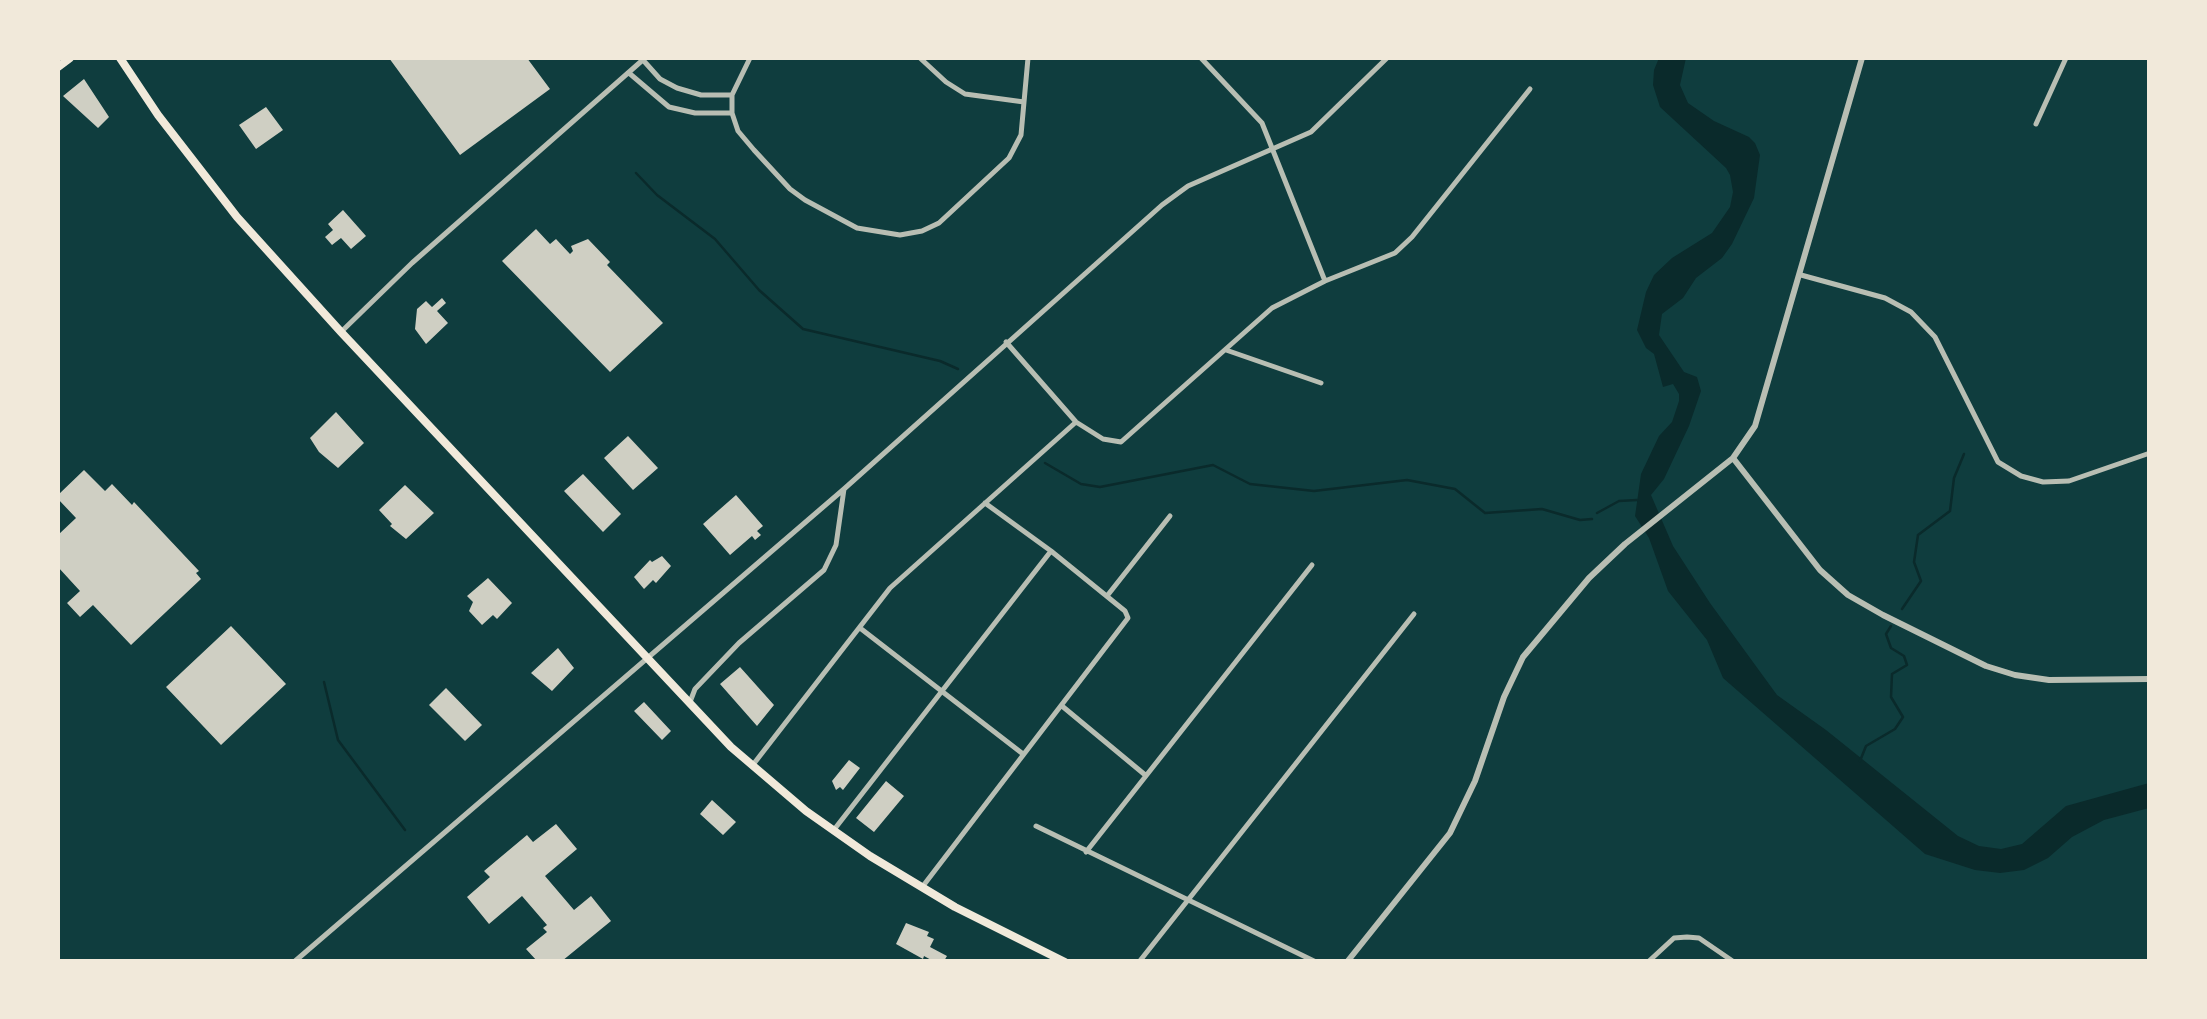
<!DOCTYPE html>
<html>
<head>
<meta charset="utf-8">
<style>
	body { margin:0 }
	#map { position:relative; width:2207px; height:1019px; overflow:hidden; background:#0f3d3e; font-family:"PT Sans Narrow",sans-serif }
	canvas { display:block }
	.frame { position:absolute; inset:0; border:60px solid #f1e9da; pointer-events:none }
</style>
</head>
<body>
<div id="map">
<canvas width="2207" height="1019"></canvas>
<div class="frame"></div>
</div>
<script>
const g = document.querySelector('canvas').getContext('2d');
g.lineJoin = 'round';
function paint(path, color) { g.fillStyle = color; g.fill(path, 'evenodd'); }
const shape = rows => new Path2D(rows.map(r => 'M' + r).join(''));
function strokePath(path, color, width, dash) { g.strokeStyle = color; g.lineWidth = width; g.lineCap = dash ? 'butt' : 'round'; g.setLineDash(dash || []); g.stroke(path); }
paint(shape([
	[1659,58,1686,58,1680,85,1688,103,1714,121,1749,137,1755,143,1760,155,1754,198,1732,244,1722,258,1696,278,1683,298,1662,314,1659,335,1684,372,1697,377,1701,391,1689,426,1664,479,1651,495,1673,546,1710,603,1777,695,1826,730,1958,836,1979,846,2001,849,2022,844,2066,806,2149,783,2149,808,2104,820,2072,837,2048,858,2024,870,2000,873,1975,870,1925,854,1723,678,1707,640,1668,591,1649,538,1635,516,1641,474,1659,436,1672,422,1679,401,1679,394,1673,384,1663,387,1654,354,1646,348,1637,330,1646,292,1654,275,1672,258,1712,233,1730,207,1733,192,1730,175,1726,168,1660,107,1653,85,1654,70]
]), '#0a2a2b');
strokePath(shape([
	[636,173,657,195,715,239,759,290,803,329,940,361,958,369],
	[1045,463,1081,484,1100,487,1213,465,1250,484,1314,491,1407,480,1455,489,1485,513,1542,509,1580,520,1592,519],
	[1597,513,1619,501,1637,500],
	[1902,609,1921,581,1914,562,1918,535,1950,511,1954,478,1964,454],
	[324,682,338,740,405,830],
	[1860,761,1866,746,1895,729,1903,717,1891,697,1892,674,1907,665,1904,656,1891,648,1886,634,1891,626]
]), '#0a2a2b', 2.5);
paint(shape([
	[389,58,527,58,550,89,460,155],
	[84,79,109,117,98,128,63,96],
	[266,107,283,130,256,149,239,125],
	[343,210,366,236,351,249,341,238,332,245,325,237,333,230,328,224],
	[536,229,550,244,556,239,570,254,573,251,571,246,588,239,610,262,607,265,663,323,610,372,502,261],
	[442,298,446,303,437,311,448,323,426,344,415,329,417,309,426,301,432,307],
	[336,412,364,443,338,468,319,452,310,438],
	[628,436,658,468,633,490,604,458],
	[84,470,105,491,112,484,132,505,134,502,199,571,196,573,201,579,131,645,93,605,80,617,67,603,80,591,58,567,58,535,76,518,58,499,58,495],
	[583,474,621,514,603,532,564,491],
	[405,485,434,513,406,539,390,526,392,524,379,510],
	[736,495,763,526,757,531,761,535,755,540,752,536,730,555,703,524],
	[662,556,671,566,656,583,653,580,644,589,634,577,650,560,652,562],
	[488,578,512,603,497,619,493,615,482,625,469,611,473,602,467,596],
	[231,626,286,684,221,745,166,687],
	[558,648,574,668,552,691,531,673],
	[740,667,774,705,757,726,720,684],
	[446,688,482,725,465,741,429,705],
	[644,702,671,731,662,740,634,711],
	[849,760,860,768,843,790,840,787,836,790,832,781],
	[886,781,904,796,874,832,856,818],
	[712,800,736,822,723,835,700,814],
	[556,824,577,849,545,876,574,910,591,896,611,921,562,961,537,961,526,949,547,932,543,928,547,925,522,896,489,924,467,897,490,877,484,871,527,835,533,842],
	[906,923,929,932,927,936,934,939,930,947,947,956,944,961,933,961,924,956,923,959,896,944]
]), '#cfcfc3');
strokePath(shape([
	[750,58,732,95,732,113,738,131,754,150,790,189,805,200,857,228,900,235,922,231,939,223,1009,158,1021,135,1028,58],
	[920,58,946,82,965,94,1024,102],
	[1201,58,1262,123,1325,281],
	[643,60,660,79,677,88,701,95,732,95],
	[629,73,669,107,695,113,732,113],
	[2036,124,2066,58],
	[1801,275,1885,298,1911,312,1935,337,1998,462,2021,476,2043,482,2069,481,2150,453],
	[341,332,412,263,645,58],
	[1006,342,1076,422,1103,439,1121,442,1272,308,1325,281,1395,253,1412,237,1530,89],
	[1226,350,1321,383],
	[1107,596,1170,516],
	[860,628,1023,754],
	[690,702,695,689,739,643,824,570,836,545,844,489],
	[1062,706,1144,774],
	[752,766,890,588,1076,422],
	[1036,826,1316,962],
	[833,831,1051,551],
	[1086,852,1312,565],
	[923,886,1128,618,1125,611,1051,551,985,503],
	[294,962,844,489,1162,205,1188,186,1311,132,1387,58],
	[1139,962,1414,614],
	[1648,962,1674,938,1687,937,1699,938,1734,962]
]), '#b8beb3', 5);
strokePath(shape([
	[1733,458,1820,570,1848,595,1883,615,1986,666,2015,675,2049,680,2150,679],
	[1347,962,1450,833,1475,781,1504,697,1523,657,1589,578,1625,544,1733,458,1755,426,1862,58]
]), '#b8beb3', 6);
strokePath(shape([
	[120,58,158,115,237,217,341,332,731,747,806,811,870,856,955,907,1065,962],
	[58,67,70,58]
]), '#f1e9da', 8);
</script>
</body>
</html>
